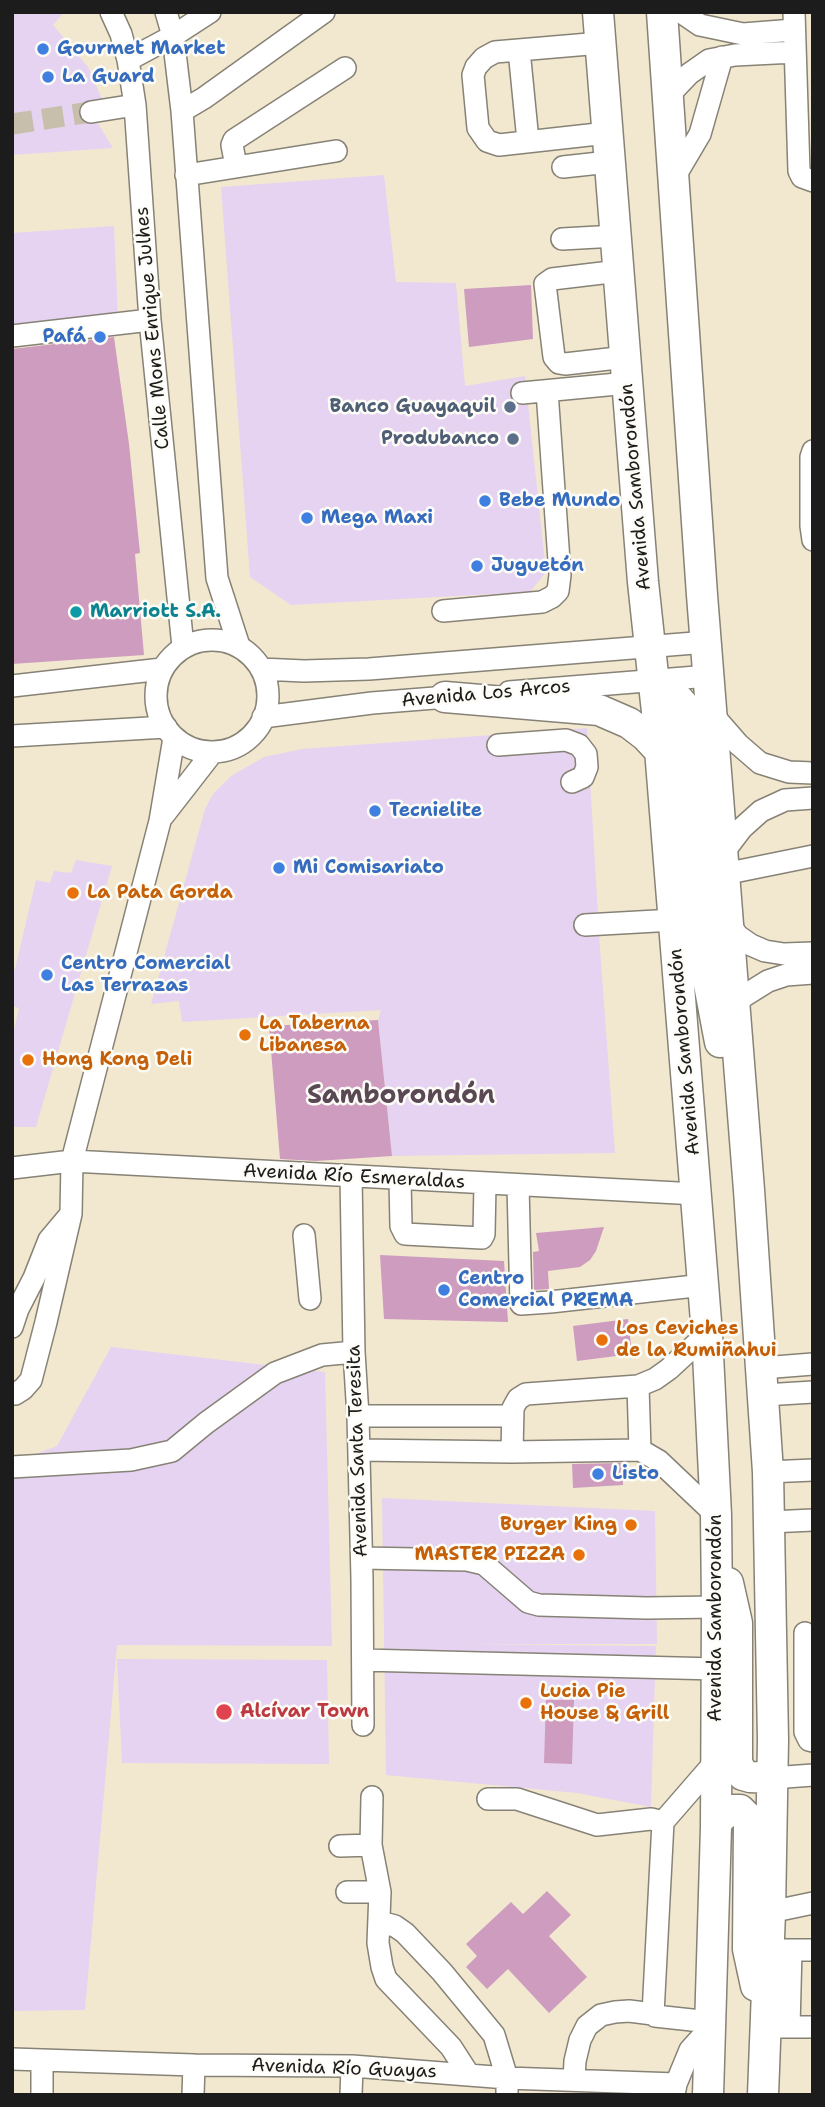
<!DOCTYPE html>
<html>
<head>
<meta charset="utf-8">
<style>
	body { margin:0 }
	#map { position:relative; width:825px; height:2107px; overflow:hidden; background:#f2e8d0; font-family:"Shantell Sans",sans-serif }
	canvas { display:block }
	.frame { position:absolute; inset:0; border:14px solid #1c1c1c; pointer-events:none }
</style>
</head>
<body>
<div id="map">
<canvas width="825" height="2107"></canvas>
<div class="frame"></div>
</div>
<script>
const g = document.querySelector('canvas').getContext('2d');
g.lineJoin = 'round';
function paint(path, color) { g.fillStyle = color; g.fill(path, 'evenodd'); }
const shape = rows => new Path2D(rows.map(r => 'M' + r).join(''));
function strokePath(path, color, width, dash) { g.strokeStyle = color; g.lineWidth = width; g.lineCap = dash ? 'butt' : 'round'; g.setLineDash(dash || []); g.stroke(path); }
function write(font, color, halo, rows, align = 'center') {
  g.font = font + ' "Shantell Sans",sans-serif'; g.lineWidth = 5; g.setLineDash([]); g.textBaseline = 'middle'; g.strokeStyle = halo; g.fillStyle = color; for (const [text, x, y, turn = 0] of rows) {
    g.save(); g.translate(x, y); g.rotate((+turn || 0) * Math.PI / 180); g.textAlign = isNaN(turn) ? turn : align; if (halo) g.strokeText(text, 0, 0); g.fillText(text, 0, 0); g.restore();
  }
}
paint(shape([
	[12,12,64,12,53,25,88,67,103,101,91,112,113,148,12,155],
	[384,175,396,282,456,283,465,386,525,376,546,572,530,592,291,605,250,577,221,187],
	[114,226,118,318,12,327,12,233],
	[587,728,600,949,615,1153,392,1156,378,1020,381,1010,182,1022,179,1001,151,1004,205,809,213,794,231,776,264,757,302,749],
	[76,860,112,866,36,1127,12,1127,12,1038,19,1008,12,1006,12,969,15,969,36,880,50,883,54,871,71,873],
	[111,1347,325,1372,332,1646,117,1645,85,2010,12,2011,12,1463,57,1446],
	[382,1498,655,1511,657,1644,462,1644,656,1646,651,1807,577,1793,386,1775],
	[117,1659,327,1660,329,1764,122,1763]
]), '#e5d3f1');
paint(shape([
	[531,285,533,339,469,347,464,289],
	[114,337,129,444,140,553,135,554,144,655,12,664,12,349],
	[378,1020,392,1156,316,1161,280,1159,269,1026],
	[604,1227,596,1251,590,1260,580,1267,548,1271,549,1289,534,1290,533,1252,539,1251,536,1233],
	[380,1255,504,1261,508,1322,384,1319],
	[628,1319,632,1354,577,1361,573,1326],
	[622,1463,623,1485,573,1488,572,1464],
	[546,1700,574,1700,572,1764,544,1763],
	[547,1891,571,1915,549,1936,587,1977,549,2013,508,1969,487,1989,466,1967,477,1956,466,1944,511,1902,523,1914]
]), '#cd9cbe');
strokePath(shape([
	[12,124,91,112]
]), '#c7bfac', 21, [21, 10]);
const minor = shape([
	[111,12,121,34,128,60,135,105,150,320,183,647],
	[166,12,173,36,182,111,217,578,239,646],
	[681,12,700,25,743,34,794,30],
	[794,12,799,171,802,177,813,181],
	[601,43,495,52,484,58,476,67,473,75,478,128,487,141,499,145,607,133],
	[519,50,528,141],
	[128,60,173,36,210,12],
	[668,96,689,74,709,60,735,55,795,52],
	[182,111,204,98,324,12],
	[91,112,135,105],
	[236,166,232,145,234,140,345,68],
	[563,167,609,162],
	[186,175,336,151],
	[674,178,700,134,722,57],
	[562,239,616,236],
	[619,271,552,279,545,284,554,357,559,363,565,364,626,357],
	[12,336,150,320],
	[522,393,628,383],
	[813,451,811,457,811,526,813,540],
	[443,611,542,602,552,597,558,591,560,575,547,391],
	'156 696a56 56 0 1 1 112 0a56 56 0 1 1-112 0Z',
	[261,669,304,671,369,669,707,642],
	[12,686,162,669],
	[509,692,709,676],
	[711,713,738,744,760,763,789,772,813,773],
	[263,717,372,703,460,696],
	[12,736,166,727],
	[498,745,566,740,579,745,586,754,587,767,583,777,572,782],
	[163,816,212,753],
	[723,853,742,828,761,811,785,800,813,798],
	[724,874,813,856],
	[728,923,738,936,751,945,765,951,784,954,813,953],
	[585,925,674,920],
	[734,1006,744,996,768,981,786,975,813,973],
	[12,1168,72,1161,697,1194],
	[351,1177,354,1352,358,1416,362,1579,363,1725],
	[400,1180,401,1226,405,1234,482,1238,484,1234,485,1184],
	[518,1186,521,1304,550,1302,704,1285],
	[304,1235,310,1299],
	[12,1327,18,1309,34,1278,49,1240,70,1215],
	[707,1334,669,1369,655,1379,638,1386,526,1394,518,1399,513,1408,512,1452,640,1450,659,1461,716,1515],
	[762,1368,813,1364],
	[638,1386,640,1450],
	[12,1393,15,1394,23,1389,31,1380,46,1322,71,1214,72,1161,160,821,174,738],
	[764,1395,813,1392],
	[358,1416,511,1416],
	[359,1450,512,1452],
	[12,1467,131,1460,172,1451,206,1423,275,1373,322,1355,354,1352],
	[768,1472,813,1470],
	[770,1522,813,1520],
	[362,1558,467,1560,484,1564,528,1602,539,1605,647,1608,717,1607],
	[805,1633,805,1732,809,1740,813,1741],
	[363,1660,716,1669],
	[772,1778,813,1775],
	[372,1797,371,1845,380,1892,378,1943,382,1967,386,1979,451,2047,469,2075],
	[488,1799,517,1799,597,1825,651,1819,663,1822],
	[340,1846,371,1845],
	[347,1892,380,1892],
	[770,1912,813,1903],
	[380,1922,395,1926,405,1933,442,1972,494,2035,507,2078,507,2095],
	[776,1950,813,1950],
	[710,2022,655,2016,653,2014,663,1822,716,1761],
	[774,2027,813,2027],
	[789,2027,791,1950],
	[12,2059,194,2065,352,2066,507,2078,676,2084],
	[574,2079,575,2061,580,2040,587,2026,601,2015,615,2012,629,2011,653,2014],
	[42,2095,42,2060],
	[193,2095,194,2065],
	[351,2095,352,2066],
	[674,2095,676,2084,690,2050,709,2029]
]);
const highway = shape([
	[598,12,643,582,657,712,707,1334,716,1515,717,1607,716,1827,708,2095],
	[662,12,702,595,749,1190,768,1472,773,1740,770,1912,763,2095],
	[445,697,599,710,629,723,646,736,659,750],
	[657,712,657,704,665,696,676,697,683,705,709,984,720,1042],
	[728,1583,737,1623,737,1763,743,1775,750,1777,772,1778],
	[716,1827,719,1818,731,1810,740,1810,746,1816,749,1823,748,1949,756,1986]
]);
strokePath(minor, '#878276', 24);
strokePath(highway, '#878276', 33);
strokePath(minor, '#fff', 21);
strokePath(highway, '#fff', 30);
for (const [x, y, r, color] of [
	[43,49,7,"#3f7fe0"],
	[48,77,7,"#3f7fe0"],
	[100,337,7,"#3f7fe0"],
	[510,407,7,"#5c6f8a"],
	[513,439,7,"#5c6f8a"],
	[485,501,7,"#3f7fe0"],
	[307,518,7,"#3f7fe0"],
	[477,566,7,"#3f7fe0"],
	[76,612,7,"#0f9aa8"],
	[375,811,7,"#3f7fe0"],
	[279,868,7,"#3f7fe0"],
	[73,893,7,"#e8710a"],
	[47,975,7,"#3f7fe0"],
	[245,1035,7,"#e8710a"],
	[28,1060,7,"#e8710a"],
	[444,1290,7,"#3f7fe0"],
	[602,1340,7,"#e8710a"],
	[598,1474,7,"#3f7fe0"],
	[631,1525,7,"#e8710a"],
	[579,1555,7,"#e8710a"],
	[526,1703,7,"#e8710a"],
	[224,1712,9,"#e0444e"]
]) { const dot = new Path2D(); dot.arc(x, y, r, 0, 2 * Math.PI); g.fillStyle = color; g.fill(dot); strokePath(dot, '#fdfcf7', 2.5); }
write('bold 19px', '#366cbe', '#fdfcf7', [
	["Gourmet Market",57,49],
	["La Guard",62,77],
	["Pafá",86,337,"right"],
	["Bebe Mundo",499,501],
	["Mega Maxi",321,518],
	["Juguetón",491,566],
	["Tecnielite",389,811],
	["Mi Comisariato",293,868],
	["Centro Comercial",61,964],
	["Las Terrazas",61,986],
	["Centro",458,1279],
	["Comercial PREMA",458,1301],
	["Listo",612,1474]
], 'left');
write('19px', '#1c1c1c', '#fdfcf7', [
	["Calle Mons Enrique Julhes",153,328,-95],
	["Avenida Samborondón",636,487,-95],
	["Avenida Los Arcos",486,694,-5],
	["Avenida Samborondón",685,1052,-95],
	["Avenida Río Esmeraldas",354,1177,3],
	["Avenida Santa Teresita",358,1451,-92],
	["Avenida Samborondón",716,1618,-90],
	["Avenida Río Guayas",344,2069,2]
]);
write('bold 19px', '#4e5e75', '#fdfcf7', [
	["Banco Guayaquil",496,407],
	["Produbanco",499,439]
], 'right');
write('bold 19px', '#0d838f', '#fdfcf7', [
	["Marriott S.A.",90,612]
], 'left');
write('bold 19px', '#c56008', '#fdfcf7', [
	["La Pata Gorda",87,893],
	["La Taberna",259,1024],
	["Libanesa",259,1046],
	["Hong Kong Deli",42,1060],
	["Los Ceviches",616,1329],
	["de la Rumiñahui",616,1351],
	["Burger King",617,1525,"right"],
	["MASTER PIZZA",565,1555,"right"],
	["Lucia Pie",540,1692],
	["House & Grill",540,1714]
], 'left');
write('bold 19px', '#be3a42', '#fdfcf7', [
	["Alcívar Town",240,1712]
], 'left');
write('bold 26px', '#5a4955', '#fdfcf7', [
	["Samborondón",401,1096]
]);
</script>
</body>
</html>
